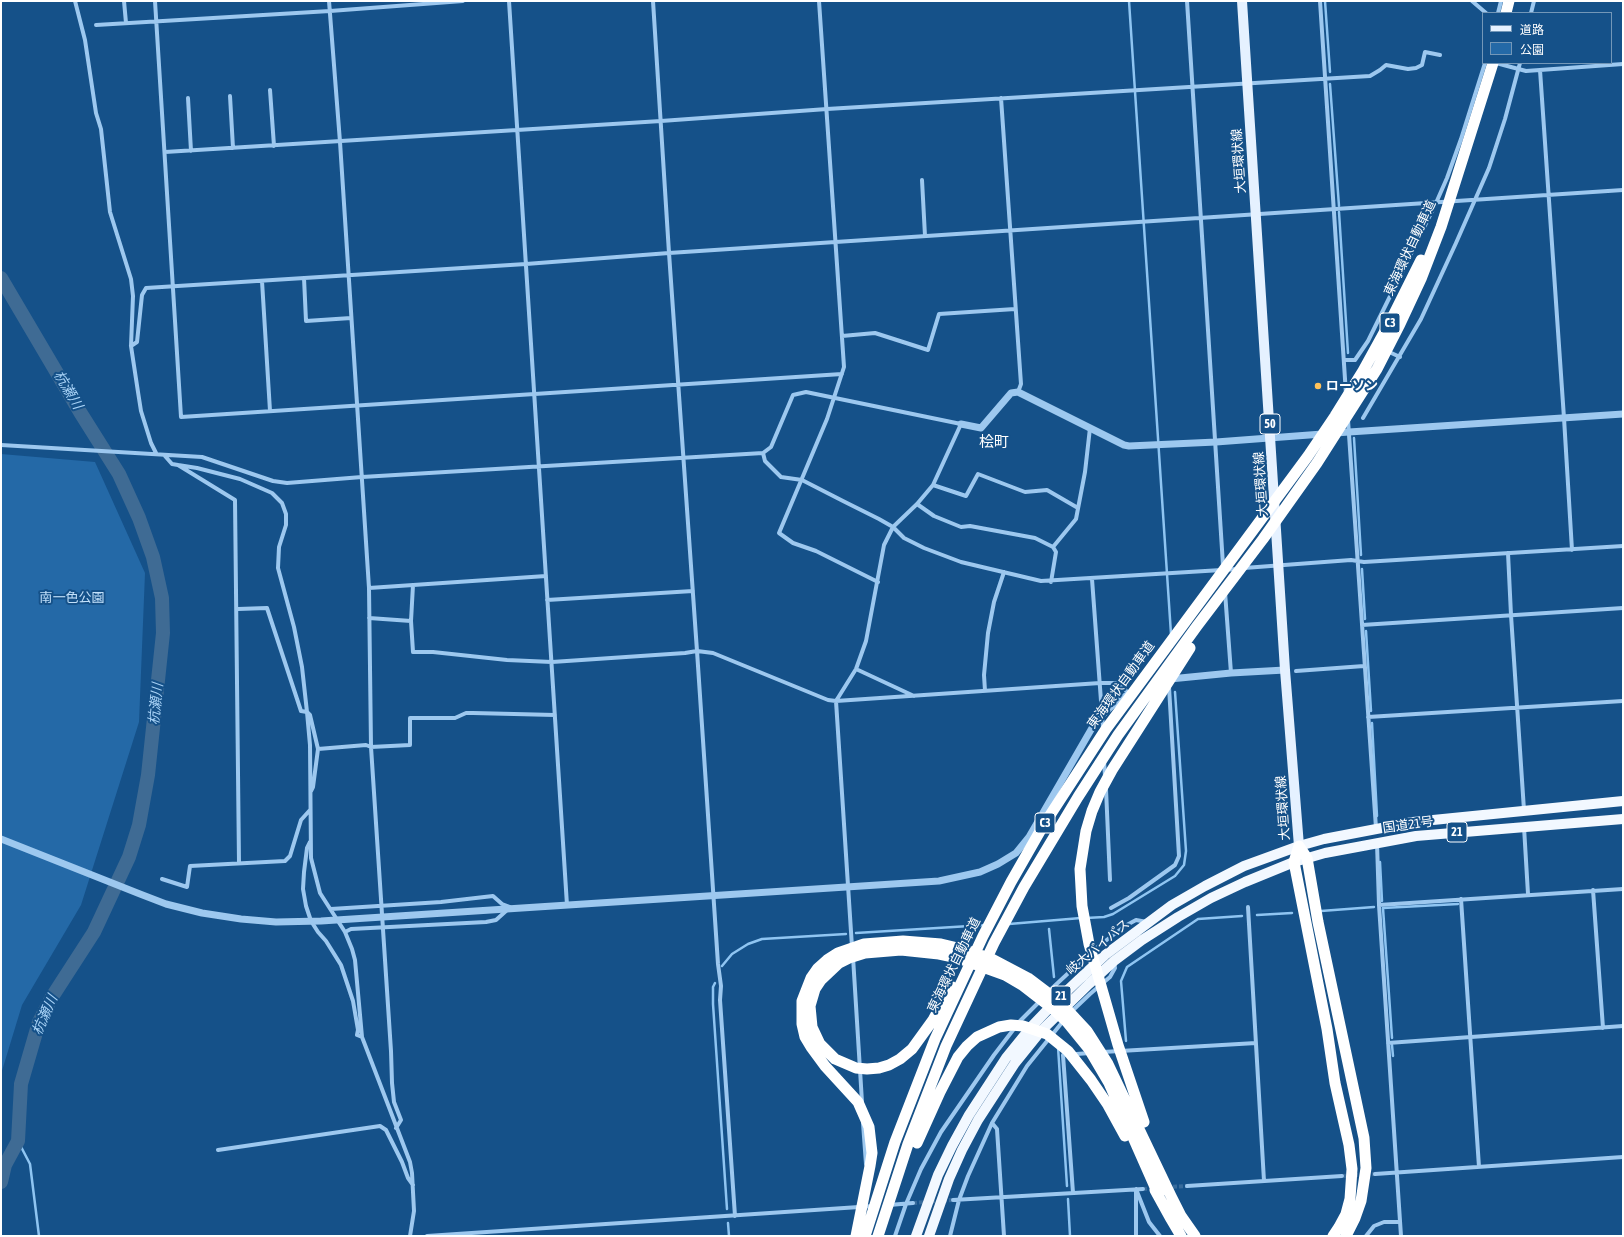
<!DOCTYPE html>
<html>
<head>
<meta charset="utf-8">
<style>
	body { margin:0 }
	#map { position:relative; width:1624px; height:1237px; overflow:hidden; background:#155189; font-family:"Asap Condensed","Noto Sans JP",sans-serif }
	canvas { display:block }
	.frame { position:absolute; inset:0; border:2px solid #fff; pointer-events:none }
	.legend { position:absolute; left:1482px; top:12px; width:130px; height:52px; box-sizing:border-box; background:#155189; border:1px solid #7397b8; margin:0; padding:5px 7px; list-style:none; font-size:12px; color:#fff }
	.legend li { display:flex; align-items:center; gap:8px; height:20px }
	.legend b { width:20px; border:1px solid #7397b8 }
</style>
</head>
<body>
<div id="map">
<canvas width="1624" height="1237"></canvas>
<div class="frame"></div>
<ul class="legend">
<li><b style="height:5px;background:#e5f1ff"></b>道路</li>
<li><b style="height:11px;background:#2469a7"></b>公園</li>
</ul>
</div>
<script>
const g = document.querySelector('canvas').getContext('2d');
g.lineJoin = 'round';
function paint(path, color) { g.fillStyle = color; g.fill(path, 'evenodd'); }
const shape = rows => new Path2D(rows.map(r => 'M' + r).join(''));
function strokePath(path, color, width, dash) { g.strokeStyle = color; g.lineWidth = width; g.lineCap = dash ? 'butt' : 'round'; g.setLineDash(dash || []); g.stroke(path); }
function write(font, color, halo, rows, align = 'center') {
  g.font = font + ' "Asap Condensed","Noto Sans JP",sans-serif'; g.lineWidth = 4; g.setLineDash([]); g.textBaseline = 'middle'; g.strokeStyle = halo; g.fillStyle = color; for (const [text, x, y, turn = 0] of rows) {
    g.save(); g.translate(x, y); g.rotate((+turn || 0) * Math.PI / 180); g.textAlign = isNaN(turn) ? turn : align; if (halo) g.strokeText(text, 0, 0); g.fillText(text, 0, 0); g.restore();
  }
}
paint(shape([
	[1,454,95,462,145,573,139,722,81,905,22,1005,1,1074]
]), '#2469a7');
strokePath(shape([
	[1129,1,1171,634],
	[1325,1,1330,72],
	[1330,84,1339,206],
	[1339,212,1348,353],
	[1354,438,1361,555],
	[1362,569,1365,619],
	[1366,631,1371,711],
	[1372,723,1377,816],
	[1380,862,1382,901],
	[1321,911,1374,907],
	[1257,915,1292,913],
	[1086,918,1104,917,1113,914,1175,876,1184,865,1186,851,1175,692],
	[1009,924,1081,918],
	[1049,929,1054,977],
	[856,933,986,925],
	[722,966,732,954,748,944,762,939,846,934],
	[715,983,713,987,713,1004,727,1209],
	[1392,1038,1383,908,1458,904],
	[1126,1041,1121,981,1127,967,1198,919,1242,916],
	[1392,1045,1393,1056],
	[1058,1047,1067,1186],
	[18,1141,30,1164,39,1236],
	[1068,1199,1070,1236],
	[728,1223,729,1236]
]), '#8fc5f2', 2.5);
strokePath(shape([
	[1,278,80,412,119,474,139,518,153,557,162,598,163,633,148,775,139,825,129,857,94,932,52,997,39,1022,21,1084,18,1141,5,1165,1,1182]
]), '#3f6b94', 14);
strokePath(shape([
	[1342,1176,1375,1174],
	[1167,1187,1187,1186],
	[1143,1189,1155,1188],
	[913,1203,953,1200]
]), '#386b9b', 4, [4, 2]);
strokePath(shape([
	[75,1,85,40,96,113,101,129,110,212,131,279,133,296,131,346,138,392,141,411,151,443,156,453],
	[124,1,126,23],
	[155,1,181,417,842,374],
	[329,1,340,142,369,588,371,747,391,1051,392,1083,394,1102,401,1120,396,1128],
	[509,1,567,905],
	[653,1,669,253,697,651,718,964,721,986,720,1000,735,1216],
	[819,1,844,367,827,419,779,533,793,543,816,551,878,582],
	[1187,1,1223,565],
	[1320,1,1346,394],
	[1472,1,1486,13],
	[1498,13,1501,1],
	[1531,13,1534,1],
	[96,25,330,11,463,1],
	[1496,63,1526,71,1623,64],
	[1540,70,1564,418,1572,550],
	[270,90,274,146],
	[230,96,233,148],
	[188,98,191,151],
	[1001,98,1021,384,1018,392],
	[165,152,661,121,827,109,1370,76,1380,70,1386,65,1408,69,1416,68,1422,65,1425,52,1440,55],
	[922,180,925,236],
	[304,278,306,321,351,318],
	[262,281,270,411],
	[842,336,875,333,928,350,939,314,1015,309],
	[131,346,137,342,142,295,146,288,526,264,669,253,1623,190],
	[1387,351,1400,357],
	[1344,360,1355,360,1368,341,1436,203,1447,178,1461,139,1485,63],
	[1363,418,1421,319,1456,243,1489,168,1505,119,1520,63],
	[1348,420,1376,828],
	[1,445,202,457,273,481,287,483,362,477,763,453,771,447,793,395,806,392,961,424,933,485,917,504,893,527,884,545,866,641,856,669,836,701,852,947],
	[763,453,765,461,781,477,802,480,843,501,879,519,893,527,904,538,924,548,961,562,1041,581,1238,569],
	[165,456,172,464,178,465,235,500,239,863],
	[178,465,197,468,240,479,272,493,282,503,286,514,286,525,279,547,278,568,294,627,302,667,307,712,310,745,311,858,320,893,345,932,352,949,355,960,362,1037],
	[933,485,966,496,978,474,1025,492,1047,490,1078,508],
	[917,504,934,516,961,527,970,526,1035,538,1053,547,1056,552,1051,582],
	[1053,547,1076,519,1085,472,1090,428],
	[1508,553,1511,615,1524,810],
	[1244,568,1351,560,1364,562,1623,546],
	[1092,579,1103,728],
	[369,588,546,576],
	[1225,592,1231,673],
	[547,600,693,591],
	[238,609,267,608,301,711,307,712,310,715,318,749,313,787,311,791],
	[369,618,411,621,413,585],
	[411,621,413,652,433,652,507,660,552,662,685,653,697,651,713,653,828,700,836,701,1100,683,1117,683,1121,685,1129,694],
	[1362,625,1623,608],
	[856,669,914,696],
	[1296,671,1364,666],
	[985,691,984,675,988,633,994,602,1004,572],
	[1368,717,1623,701],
	[318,749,366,745,371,747,410,745,410,718,455,718,466,713,473,713,555,715],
	[1104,761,1105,776],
	[1106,789,1110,880],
	[1524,827,1528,894],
	[310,842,307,848,304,872,303,889,306,906,311,921,318,932,326,941,341,965,353,1001,358,1030,357,1035,362,1037,410,1162,412,1173,414,1211,410,1236],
	[1377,843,1379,905,1401,1236],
	[162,879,187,887,190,866,285,861,290,856,301,820,310,810],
	[1593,890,1603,1028],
	[1461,899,1479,1167],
	[1379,905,1623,889],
	[1248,907,1264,1181],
	[1111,908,1129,898,1175,865,1179,856,1169,687],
	[331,909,441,902,493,896,502,904,510,907],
	[345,932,351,929,486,922,496,920,506,911],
	[853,957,862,1102],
	[1048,992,1091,952,1125,926,1136,920,1147,922],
	[1071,1012,1090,994,1110,977,1115,968,1114,962],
	[1388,1043,1623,1026],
	[1103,1052,1256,1043],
	[863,1123,866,1164],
	[992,1123,997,1129,1004,1236],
	[218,1150,380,1126,386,1130,402,1162,408,1178,413,1185],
	[1375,1174,1623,1157],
	[1187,1186,1342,1176],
	[1136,1189,1149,1222,1160,1236],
	[1136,1191,1136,1236],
	[1073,1193,1063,1055,1090,1053],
	[953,1200,1143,1189],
	[889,1205,913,1203],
	[427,1236,874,1206],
	[895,1236,906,1204,921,1169,941,1132,994,1055,1020,1021,1041,1000],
	[950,1236,959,1200,968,1176,992,1123,1027,1066,1064,1020],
	[1366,1236,1374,1226,1384,1222,1400,1222]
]), '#9dc8ef', 4);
strokePath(shape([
	[961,424,981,428,1011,393,1018,392,1124,445,1129,446,1216,442,1349,432,1623,414],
	[1170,679,1231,673,1285,670],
	[1,839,140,894,166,904,202,913,241,919,276,922,321,921,939,881,980,872,998,864,1016,853,1029,837,1092,728,1102,715,1114,704,1129,694]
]), '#9dc8ef', 7);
strokePath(shape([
	[1242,1,1285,670,1299,846]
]), '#e5f1ff', 10);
strokePath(shape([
	[916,1236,938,1175,952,1146,969,1115,1006,1058,1032,1026,1054,1003,1105,955,1172,905,1205,886,1244,866,1299,846,1324,839,1413,822,1623,801],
	[929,1236,949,1179,962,1150,978,1120,1015,1063,1040,1032,1089,984,1114,961,1142,940,1178,917,1211,898,1245,882,1294,862,1325,853,1416,836,1623,819]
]), '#f2f8ff', 10);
strokePath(shape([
	[1506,13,1509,1],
	[951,986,933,1020,912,1049,900,1059,889,1065,879,1068,867,1069,856,1068,835,1059,820,1044,812,1027,810,1006,815,989,821,980,839,963,849,958,865,953,901,950,939,954,958,958,1005,975,1022,985,1053,1009,1067,1022,1089,1049,1109,1083,1159,1196],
	[1144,1122,1118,1045,1089,944,1082,906,1080,869,1086,831,1092,811,1100,792,1112,770,1190,648],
	[917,1143,940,1092,958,1057,967,1046,977,1037,999,1027,1011,1025,1023,1026,1047,1034,1068,1051,1091,1080,1108,1105,1125,1136],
	[1155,1190,1171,1219,1181,1236],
	[856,1236,870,1166,872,1153,869,1127,858,1102,825,1066,811,1047,805,1037,802,1024,802,1001,811,978,818,968,827,960,838,953,864,944,903,941,941,944,962,949,992,959,1028,978,1061,1003,1087,1031,1108,1064,1171,1196,1181,1216,1195,1236],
	[865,1236,895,1142,935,1039,983,936,1011,882,1043,826,1106,729,1308,456,1335,416,1363,371,1390,322,1421,260],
	[878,1236,908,1144,946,1046,994,943,1024,887,1078,797,1118,735,1197,626,1263,539,1317,463,1377,369,1400,324,1421,279,1441,227,1493,63],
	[1333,1236,1339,1227,1346,1214,1350,1199,1352,1169,1349,1145,1335,1083,1327,1029,1294,862,1299,846,1307,858,1318,922,1364,1138,1366,1168,1361,1201,1355,1218,1346,1236]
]), '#fff', 11);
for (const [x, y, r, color] of [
	[1318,386,4,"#ffc35b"]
]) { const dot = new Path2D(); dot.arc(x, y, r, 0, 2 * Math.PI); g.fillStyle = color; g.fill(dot); strokePath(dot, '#155189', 1.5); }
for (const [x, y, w] of [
	[1390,323,20],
	[1270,424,20],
	[1045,823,20],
	[1457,832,20],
	[1061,996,20]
]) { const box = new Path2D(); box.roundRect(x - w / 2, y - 10, w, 20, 3); g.fillStyle = '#155189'; g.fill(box); strokePath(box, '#fff', 1); }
write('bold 12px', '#fff', null, [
	["C3",1390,323],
	["50",1270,424],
	["C3",1045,823],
	["21",1457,832],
	["21",1061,996]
]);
write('13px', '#fff', '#155189', [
	["大垣環状線",1239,161,-94],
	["東海環状自動車道",1410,248,-65],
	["大垣環状線",1261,484,-94],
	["東海環状自動車道",1121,685,-54],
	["大垣環状線",1283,808,-94],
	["国道21号",1408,825,-8],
	["岐大バイパス",1098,947,-40],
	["東海環状自動車道",954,965,-64]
]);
write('bold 13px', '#fff', '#155189', [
	["ローソン",1326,386]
], 'left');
write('13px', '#c3e1fb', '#155189', [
	["南一色公園",72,598]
]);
write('italic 14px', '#a8d2f6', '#155189', [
	["杭瀬川",68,390,59],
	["杭瀬川",156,704,-84],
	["杭瀬川",45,1015,-66]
]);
write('15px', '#fff', '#155189', [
	["桧町",994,442]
]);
</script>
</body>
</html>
